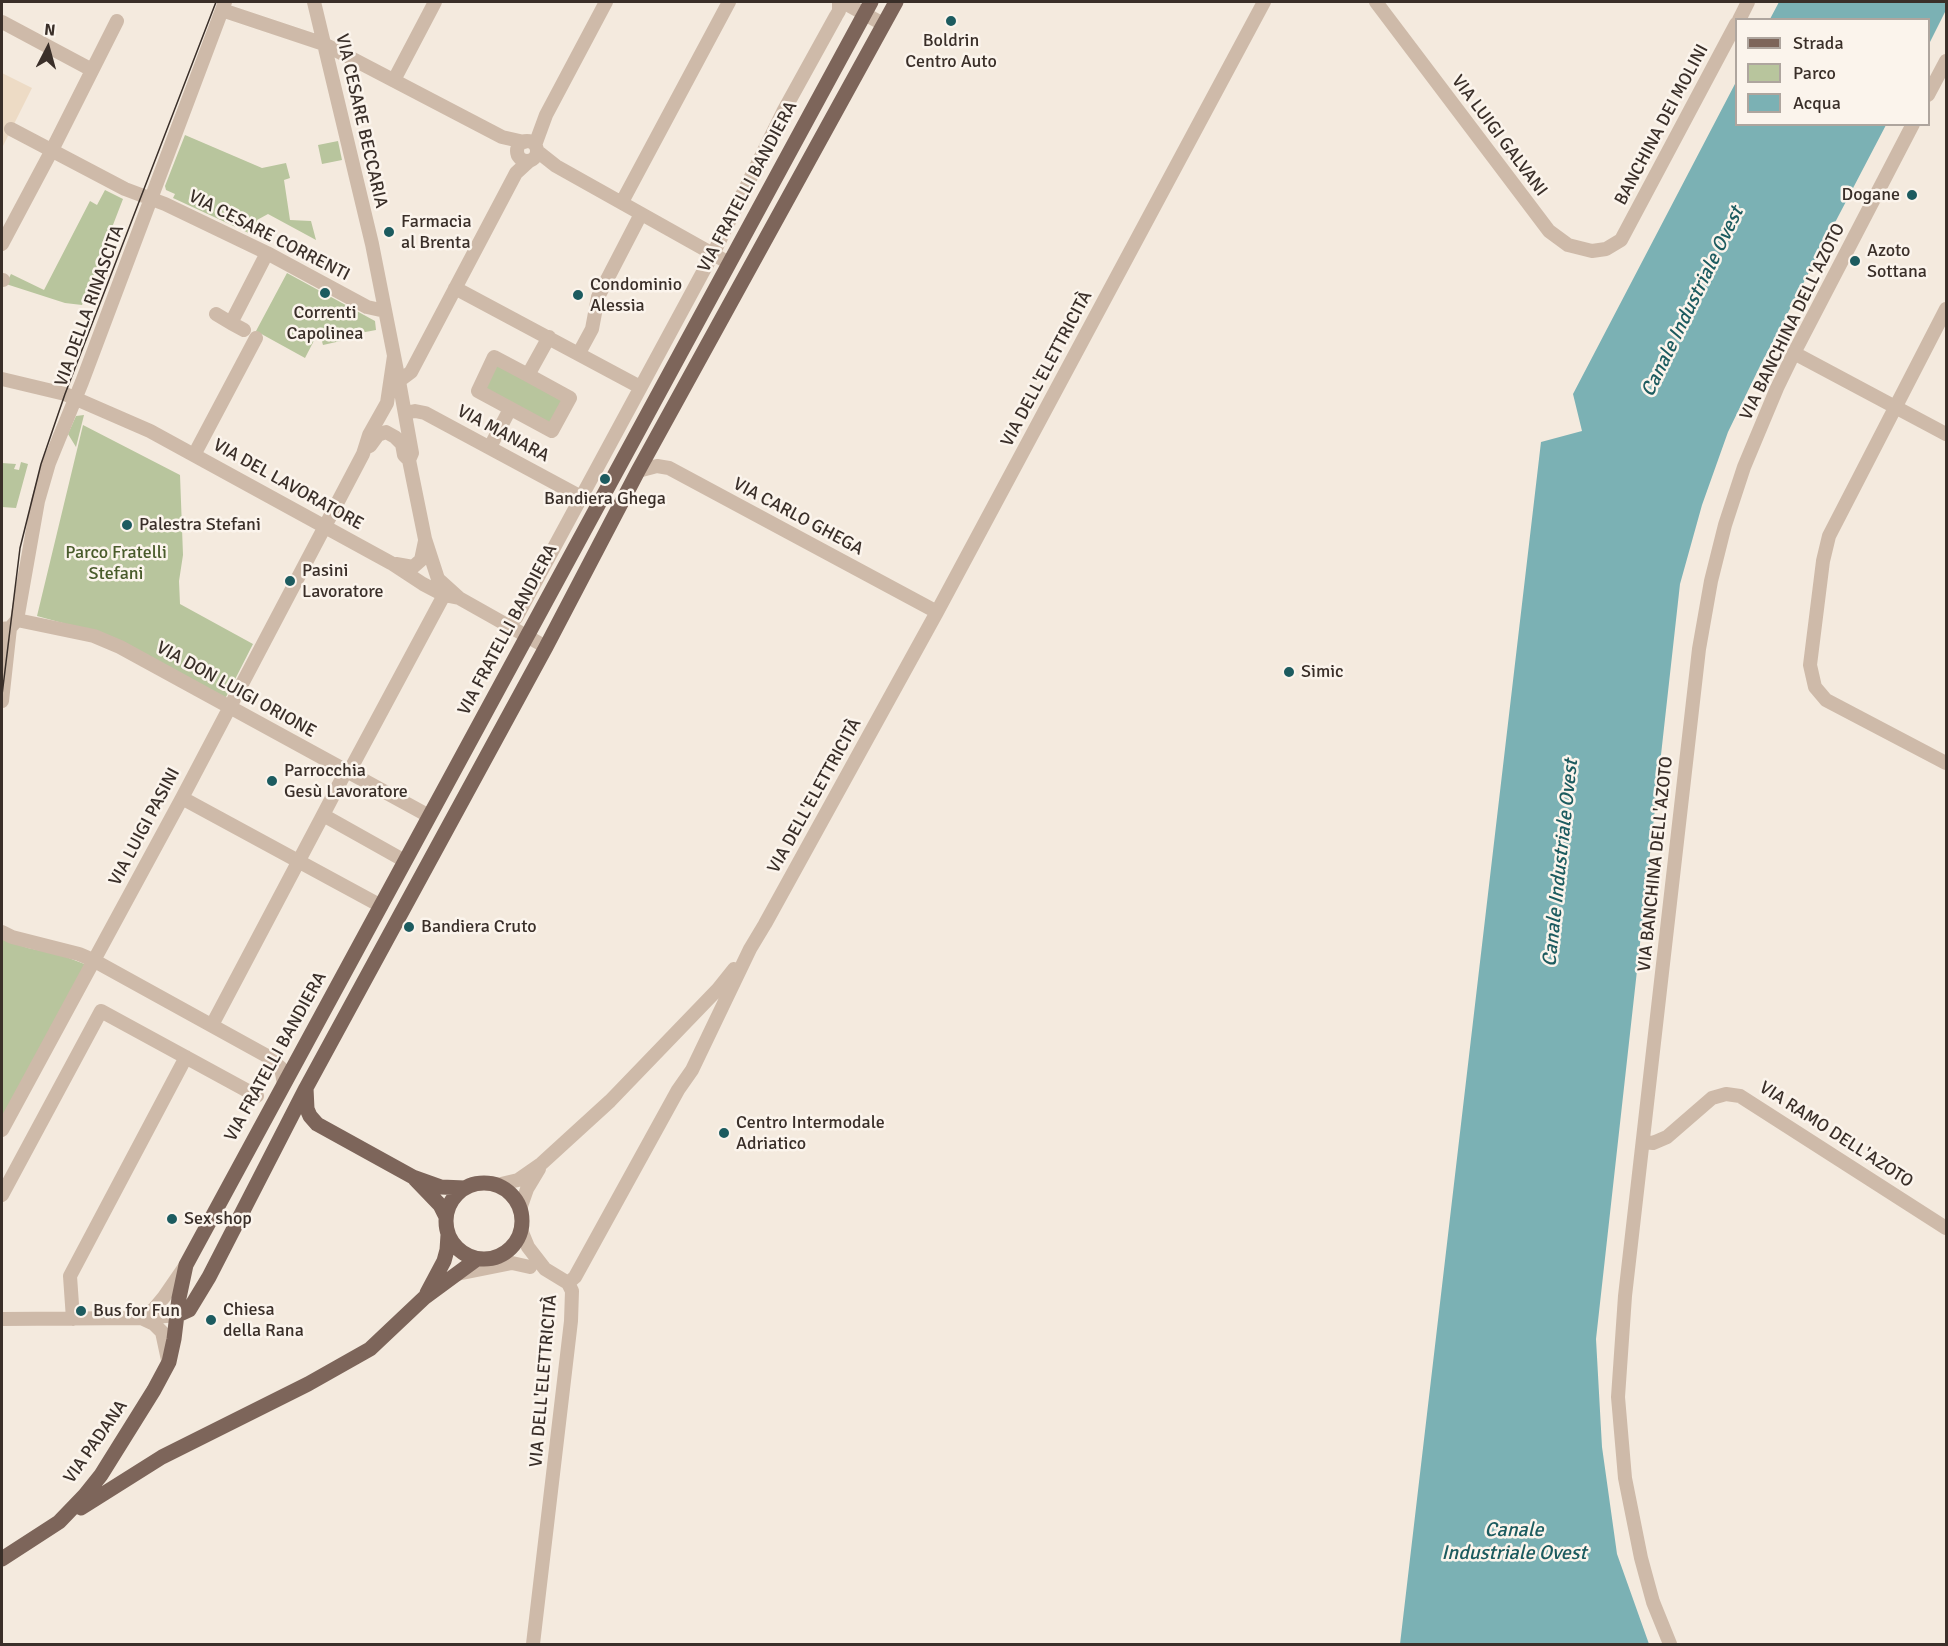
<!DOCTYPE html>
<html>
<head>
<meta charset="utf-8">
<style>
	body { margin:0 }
	#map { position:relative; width:1948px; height:1646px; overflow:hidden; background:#f4eade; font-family:Signika,sans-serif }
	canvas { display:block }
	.frame { position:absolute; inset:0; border:3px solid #3a2f29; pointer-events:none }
	.legend { position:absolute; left:1735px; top:18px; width:195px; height:108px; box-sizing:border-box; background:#fbf4ec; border:2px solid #aea59e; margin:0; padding:8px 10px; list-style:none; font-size:18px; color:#3a2f29 }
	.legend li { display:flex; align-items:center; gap:12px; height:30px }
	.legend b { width:30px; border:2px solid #aea59e }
	.north { position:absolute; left:18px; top:18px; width:60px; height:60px; -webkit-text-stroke:4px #fbf4ec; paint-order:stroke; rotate:6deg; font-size:16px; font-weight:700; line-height:24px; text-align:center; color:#3a2f29 }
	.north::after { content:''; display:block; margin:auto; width:21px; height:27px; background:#3a2f29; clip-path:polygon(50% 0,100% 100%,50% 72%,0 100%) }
</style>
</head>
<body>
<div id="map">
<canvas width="1948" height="1646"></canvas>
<div class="frame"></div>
<ul class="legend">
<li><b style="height:8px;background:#7d655a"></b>Strada</li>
<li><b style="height:16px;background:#b8c59d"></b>Parco</li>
<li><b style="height:16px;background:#7bb1b4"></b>Acqua</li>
</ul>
<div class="north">N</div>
</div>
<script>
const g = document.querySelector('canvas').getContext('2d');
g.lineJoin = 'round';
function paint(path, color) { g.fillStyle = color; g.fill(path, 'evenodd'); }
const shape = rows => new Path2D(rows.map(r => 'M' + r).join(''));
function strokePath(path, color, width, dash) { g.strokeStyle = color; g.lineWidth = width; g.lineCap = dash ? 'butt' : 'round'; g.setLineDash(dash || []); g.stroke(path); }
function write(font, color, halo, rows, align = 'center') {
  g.font = font + ' Signika,sans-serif'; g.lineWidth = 5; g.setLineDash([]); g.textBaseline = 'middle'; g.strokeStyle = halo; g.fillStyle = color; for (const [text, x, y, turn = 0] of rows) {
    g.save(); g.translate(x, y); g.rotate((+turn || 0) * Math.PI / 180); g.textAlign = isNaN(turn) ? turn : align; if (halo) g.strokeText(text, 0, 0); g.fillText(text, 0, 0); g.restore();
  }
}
paint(shape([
	[185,135,262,168,286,163,290,178,284,180,290,220,311,221,316,240,268,214,257,220,253,235,173,198,175,194,166,190,165,186],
	[338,141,342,160,322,164,318,145],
	[105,190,123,199,82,305,65,303,6,284,11,274,44,290,90,201,97,205],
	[287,273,375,321,376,330,360,333,360,331,353,332,354,338,323,345,319,331,305,358,256,331],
	[496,364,564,400,551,424,483,388],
	[84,415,76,447,68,434,76,416],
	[83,425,180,475,183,555,179,581,180,604,253,644,225,699,99,633,37,616],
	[21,462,28,464,16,508,2,507,2,463,16,464,14,469,19,470],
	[2,939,28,948,61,955,87,965,2,1119]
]), '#b8c59d');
paint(shape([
	[2,73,32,88,2,148]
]), '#eddbc5');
paint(shape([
	[1779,2,1946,2,1946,10,1929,44,1928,20,1770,19],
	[1736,82,1736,124,1886,125,1760,366,1728,432,1702,505,1680,584,1596,1339,1602,1447,1617,1554,1649,1644,1400,1644,1541,442,1582,431,1573,394]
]), '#7bb1b4');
strokePath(shape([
	[314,2,372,244,399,381,412,453,409,460,425,539,438,579,459,598],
	[843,2,883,24],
	[1376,2,1549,231,1568,245,1592,251,1606,249,1621,240,1736,24],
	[222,10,324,44,502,137,524,142],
	[1739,20,1748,2],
	[2,22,92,70],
	[394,80,435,2],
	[1928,95,1946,61],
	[11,129,125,189,165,204,267,253,367,307,385,311],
	'517 151a10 10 0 1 1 20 0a10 10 0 1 1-20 0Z',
	[535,145,546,115,606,2],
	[537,151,556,166,729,263],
	[622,202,729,2],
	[2,244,52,150,117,21],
	[2,280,3,280],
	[455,288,640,387],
	[1946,309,1829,536,1823,561,1810,665,1815,687,1826,700,1946,763],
	[216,314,231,323],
	[244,330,231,323,267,253],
	[579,353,592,329,598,297,641,214],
	[1794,353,1946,434],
	[528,375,570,398,552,431,478,391,494,357,528,375,549,337],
	[2,379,65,394,150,431,391,563,423,584,444,595,459,598,546,647],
	[399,381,411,372,516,173,529,161],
	[405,413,415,411,425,413,581,497],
	[370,446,378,435,386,432,395,437,402,444,404,455,407,458],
	[490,447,510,409],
	[194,455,256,338],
	[638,471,657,466,669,468,937,612],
	[396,564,413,567,421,560,425,541],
	[516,618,717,246,783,112,836,16,839,11,839,2],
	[17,620,94,636,120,647,429,816],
	[2,629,10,628,17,620,38,501,49,463,82,382,225,2],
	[2,701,10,628],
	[346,771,323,815,405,861],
	[349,772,444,595],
	[182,798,381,906],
	[2,932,12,937,79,954,93,960,267,1056,281,1068,284,1084],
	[212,1025,323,815],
	[2,1130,182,798,363,454,369,435,387,403,394,356],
	[1644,1142,1653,1143,1667,1137,1712,1098,1726,1094,1740,1096,1946,1228],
	[497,1185,518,1180,541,1164,610,1101,718,989,734,969],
	[2,1195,101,1011,257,1096],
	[520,1209,527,1189,539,1169],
	[521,1230,528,1247,545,1269,568,1283],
	[457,1274,512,1263,530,1267],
	[568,1283,575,1277,678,1090,692,1070,750,949,765,924,937,612,1264,2],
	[141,1318,154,1309,164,1297,186,1265],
	[141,1318,154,1324,162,1332,168,1360],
	[2,1319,141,1318,178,1315],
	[73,1319,70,1276,186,1057],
	[533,1644,571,1321,572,1291,568,1283],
	[1670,1644,1653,1602,1641,1558,1625,1478,1618,1397,1625,1296,1699,649,1711,581,1725,525,1744,467,1777,388,1794,353,1913,124]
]), '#cebaa9', 14);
strokePath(shape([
	[306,1088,307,1109,310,1116,317,1124,413,1177,441,1187,465,1188],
	[415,1179,440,1205,446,1217],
	'446 1221a38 38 0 1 1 76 0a38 38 0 1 1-76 0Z',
	[427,1293,444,1261,447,1250,448,1235],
	[178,1315,189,1310,209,1277,306,1088,546,647,638,471,896,2],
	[81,1508,162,1457,308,1384,370,1349,424,1298,477,1259],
	[2,1559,59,1522,85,1495,101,1475,154,1390,169,1362,174,1339,179,1298,186,1265,871,2]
]), '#7d655a', 15);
strokePath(shape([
	[2,695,20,548,41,464,65,394,216,2]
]), '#3a2f29', 1.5);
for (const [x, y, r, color] of [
	[951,21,6,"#1c5b5f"],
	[1912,195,6,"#1c5b5f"],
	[389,232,6,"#1c5b5f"],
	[1855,261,6,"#1c5b5f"],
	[325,293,6,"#1c5b5f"],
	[578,295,6,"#1c5b5f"],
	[605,479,6,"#1c5b5f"],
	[127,525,6,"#1c5b5f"],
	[290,581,6,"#1c5b5f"],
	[1289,672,6,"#1c5b5f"],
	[272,781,6,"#1c5b5f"],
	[409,927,6,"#1c5b5f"],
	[724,1133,6,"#1c5b5f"],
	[172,1219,6,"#1c5b5f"],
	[81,1311,6,"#1c5b5f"],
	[211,1320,6,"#1c5b5f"]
]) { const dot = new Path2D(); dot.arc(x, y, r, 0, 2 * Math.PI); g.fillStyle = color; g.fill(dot); strokePath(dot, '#fbf4ec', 2); }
write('18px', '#3a2f29', '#fbf4ec', [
	["Boldrin",951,41,"center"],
	["Centro Auto",951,62,"center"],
	["Dogane",1900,195,"right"],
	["Farmacia",401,222],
	["al Brenta",401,243],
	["Azoto",1867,251],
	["Sottana",1867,272],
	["Condominio",590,285],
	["Alessia",590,306],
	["Correnti",325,313,"center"],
	["Capolinea",325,334,"center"],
	["Bandiera Ghega",605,499,"center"],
	["Palestra Stefani",139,525],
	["Pasini",302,571],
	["Lavoratore",302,592],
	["Simic",1301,672],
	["Parrocchia",284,771],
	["Gesù Lavoratore",284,792],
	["Bandiera Cruto",421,927],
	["Centro Intermodale",736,1123],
	["Adriatico",736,1144],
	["Sex shop",184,1219],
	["Chiesa",223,1310],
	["della Rana",223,1331],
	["Bus for Fun",93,1311]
], 'left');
write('18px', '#3a2f29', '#fbf4ec', [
	["VIA CESARE BECCARIA",361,121,77],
	["BANCHINA DEI MOLINI",1662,125,-62],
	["VIA LUIGI GALVANI",1499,136,53],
	["VIA FRATELLI BANDIERA",748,187,-62],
	["VIA CESARE CORRENTI",269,236,27],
	["VIA DELLA RINASCITA",90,306,-70],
	["VIA BANCHINA DELL'AZOTO",1793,322,-64],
	["VIA DELL'ELETTRICITÀ",1047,369,-62],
	["VIA MANARA",503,434,28],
	["VIA DEL LAVORATORE",288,485,29],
	["VIA CARLO GHEGA",798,517,28],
	["VIA FRATELLI BANDIERA",508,630,-62],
	["VIA DON LUIGI ORIONE",236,690,29],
	["VIA DELL'ELETTRICITÀ",815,796,-61],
	["VIA LUIGI PASINI",145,827,-62],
	["VIA BANCHINA DELL'AZOTO",1656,864,-84],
	["VIA FRATELLI BANDIERA",276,1057,-61],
	["VIA RAMO DELL'AZOTO",1836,1135,33],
	["VIA DELL'ELETTRICITÀ",544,1381,-85],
	["VIA PADANA",96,1442,-55]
]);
write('18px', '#495b2b', '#fbf4ec', [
	["Parco Fratelli",116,553],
	["Stefani",116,574]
]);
write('italic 20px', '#1c5b5f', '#fbf4ec', [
	["Canale Industriale Ovest",1693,302,-64],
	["Canale Industriale Ovest",1561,863,-84],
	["Canale",1514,1531],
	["Industriale Ovest",1514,1554]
]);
</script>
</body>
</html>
